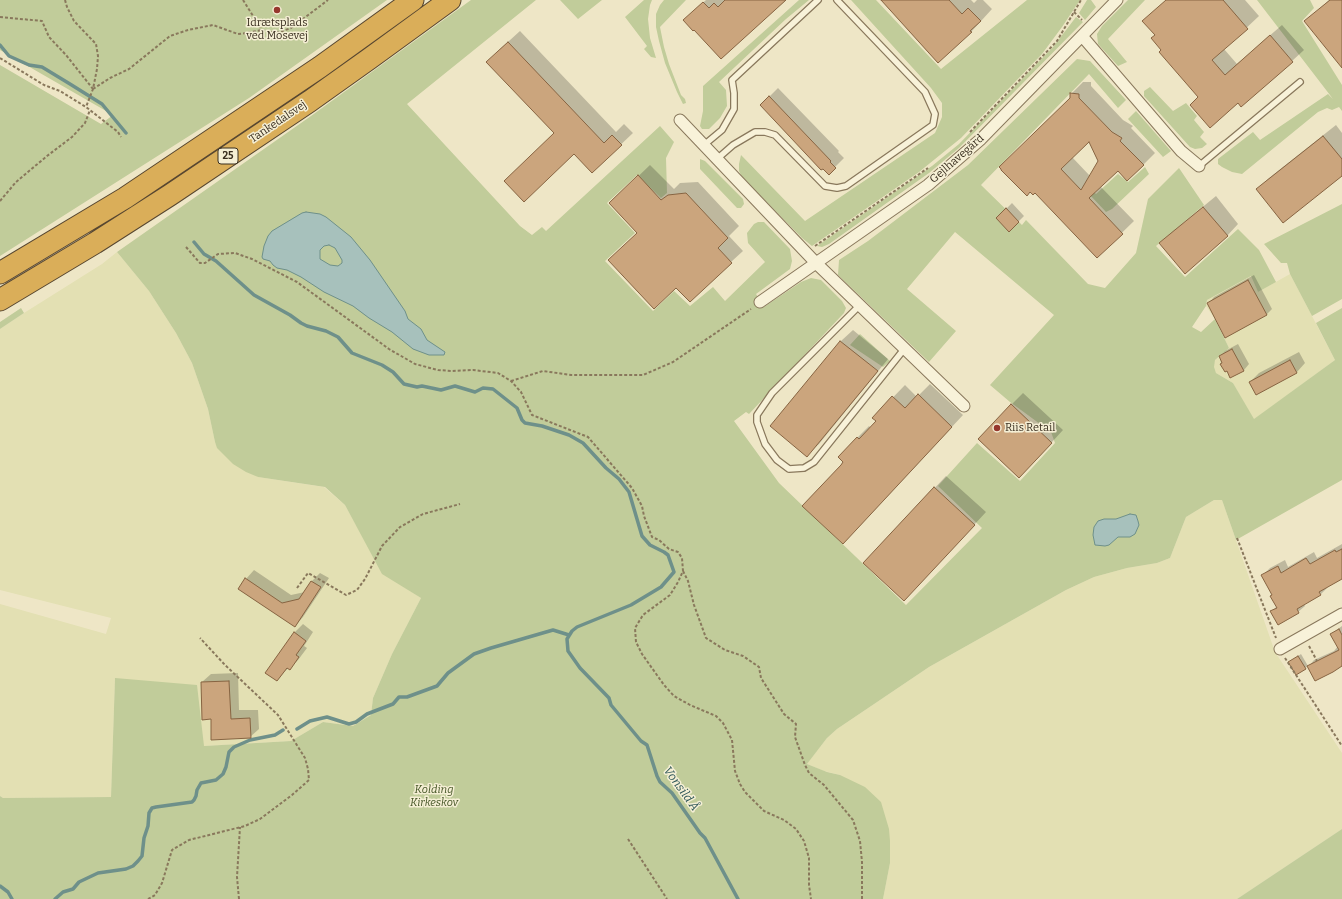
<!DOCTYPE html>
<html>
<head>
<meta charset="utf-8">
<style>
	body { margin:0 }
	canvas { display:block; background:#eee6c6 }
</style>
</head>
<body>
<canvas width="1342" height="899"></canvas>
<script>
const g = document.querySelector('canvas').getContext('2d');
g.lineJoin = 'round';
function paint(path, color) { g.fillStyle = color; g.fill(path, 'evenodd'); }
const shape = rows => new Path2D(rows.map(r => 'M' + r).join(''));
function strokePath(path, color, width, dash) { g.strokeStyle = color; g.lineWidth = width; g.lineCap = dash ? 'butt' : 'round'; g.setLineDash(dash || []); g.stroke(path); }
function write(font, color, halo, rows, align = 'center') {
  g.font = font + ' Bitter,serif'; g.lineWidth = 3; g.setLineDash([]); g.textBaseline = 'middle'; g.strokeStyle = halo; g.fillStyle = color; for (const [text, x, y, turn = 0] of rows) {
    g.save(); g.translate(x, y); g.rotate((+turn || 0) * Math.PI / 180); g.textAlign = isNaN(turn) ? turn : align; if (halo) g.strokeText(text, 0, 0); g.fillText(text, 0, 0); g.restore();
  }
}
paint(shape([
	[117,252,149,291,176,333,192,363,208,409,215,442,218,448,258,477,324,487,345,505,383,573,421,598,392,654,373,698,371,715,353,726,323,722,291,741,204,746,115,678,111,797,3,798,0,796,0,604,106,634,111,618,0,590,0,329,24,313,102,264],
	[1290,274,1335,360,1254,420,1233,383,1216,373,1213,367,1215,360,1229,348,1215,319,1206,306,1207,300,1251,276,1258,292],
	[1214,500,1222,500,1275,652,1342,753,1342,829,1237,899,883,899,890,863,840,775,824,771,807,764,809,761,827,738,837,729,929,667,1066,590,1094,577,1127,568,1157,563,1170,558,1186,517]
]), '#e3e0b3');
paint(shape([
	[0,0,387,0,249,98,0,256,0,65,101,124,113,115,0,50],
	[471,0,536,0,407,104,520,226,532,235,542,227,546,231,660,126,674,142,666,158,667,193,661,198,637,175,607,203,635,233,605,261,653,311,674,291,690,306,713,287,725,301,765,262,748,243,747,233,754,224,758,222,764,222,790,249,792,261,790,269,756,294,764,307,801,282,811,278,821,280,842,301,846,308,844,313,749,414,746,412,734,421,779,483,906,605,982,528,938,486,977,443,1020,481,1055,443,1051,432,1010,402,990,385,1054,315,955,232,907,289,956,331,929,362,838,275,839,260,868,241,968,165,1077,59,1090,61,1126,100,1118,108,1089,74,981,185,1022,225,1026,220,1088,284,1105,288,1136,253,1148,199,1179,168,1204,205,1156,246,1185,277,1238,229,1259,250,1276,282,1258,292,1251,276,1207,300,1206,306,1192,327,1201,332,1215,319,1229,348,1215,360,1214,367,1216,373,1233,383,1254,419,1335,360,1316,323,1342,308,1342,480,1236,540,1222,500,1214,500,1186,517,1170,558,1157,563,1127,568,1094,577,1066,590,929,667,837,729,827,738,807,764,827,772,840,775,865,787,881,802,889,829,890,841,890,863,883,899,0,899,0,796,3,798,111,797,115,678,197,685,204,746,291,741,323,722,353,726,371,715,373,698,392,654,421,598,382,574,345,505,325,487,258,477,246,472,233,464,217,448,215,442,208,409,192,363,176,333,149,291,117,252,311,116],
	[560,0,602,0,578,19],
	[644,0,652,0,650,5,648,19,650,38,656,58,651,57,644,49,647,46,625,17],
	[664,0,686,0,660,27,664,47,669,64,681,95,685,99,686,103,683,104,677,92,665,63,659,41,656,27,656,14,660,5],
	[799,0,809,0,786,19,719,82,726,90,727,106,720,118,709,129,702,129,700,126,703,111,703,86],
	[851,0,876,0,941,69,1027,0,1080,0,1062,27,1042,54,961,138,919,172,812,246,802,238,742,177,739,171,739,164,741,155,805,221,935,133,942,117,942,103,931,88],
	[1087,0,1091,0,1096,7,1085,20,1079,13],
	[1128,0,1145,0,1108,39,1127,62,1118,66,1098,44,1097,34,1102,26],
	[1257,0,1310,0,1314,8,1302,21,1342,85,1342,111,1339,107,1332,110,1327,108,1318,112,1242,174,1232,172,1222,167,1218,164,1218,159,1253,132,1260,140,1328,94,1333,99],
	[1076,17,1083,22,959,148,929,173,829,244,822,247,817,246,932,166,959,144,1053,47],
	[1150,87,1173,111,1186,103,1197,116,1194,120,1204,132,1200,137,1207,144,1202,148,1195,149,1190,147,1144,96,1144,91],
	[1136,111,1171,151,1163,157,1128,119],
	[700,159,705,161,743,199,744,204,741,208,737,208,700,169],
	[1145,167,1149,174,1112,209,1106,212,1089,194,1092,190,1096,194,1118,174,1128,182],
	[1342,204,1342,299,1312,316,1290,274,1287,263,1281,263,1264,244],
	[21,308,24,313,0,329,0,322],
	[860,334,890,361,883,367,850,345],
	[1342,829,1342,899,1237,899]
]), '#c1cc9a');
const water = shape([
	[306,212,320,214,326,217,351,237,370,260,405,311,408,319,421,329,427,340,445,352,444,355,429,355,413,349,392,332,369,318,353,306,324,292,301,277,287,270,277,268,273,265,270,261,263,259,262,257,264,246,268,236,272,231,302,213,306,212],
	[329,245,335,248,342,260,342,263,338,266,330,265,320,259,320,250,324,246,329,245],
	[1130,514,1136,515,1138,521,1139,525,1135,534,1130,537,1118,537,1109,545,1105,546,1095,545,1093,535,1094,527,1098,521,1104,519,1116,519,1130,514]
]);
paint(water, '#a7c1bc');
strokePath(water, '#6e908a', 1);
paint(shape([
	[706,0,785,0,721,58,696,9],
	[882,0,971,0,974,3,977,0,983,0,992,9,971,32,938,62],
	[1166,0,1245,0,1259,16,1224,49,1237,64,1282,25,1304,50,1292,61,1238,102,1199,97,1163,50,1156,35,1144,21],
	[1329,0,1342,0,1342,66,1306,21],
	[520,31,616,132,624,124,633,133,592,172,555,133,499,50],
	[1083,82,1091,82,1091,86,1123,120,1133,126,1131,128,1155,153,1143,165,1118,169,1100,186,1134,221,1097,257,1035,192,1071,98,1071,94],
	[1089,140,1099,161,1090,176,1072,157],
	[778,88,839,151,838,152,844,158,829,173,761,105],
	[1336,125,1342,133,1342,175,1257,189,1269,178],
	[650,165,674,189,680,183,698,182,739,226,729,236,743,251,731,262,638,232,622,192],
	[1216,196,1238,224,1227,236,1160,243,1172,232],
	[1012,203,1024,216,1009,231,997,218],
	[1254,275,1272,309,1266,315,1209,303,1214,297],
	[853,330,888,359,819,444,807,455,772,426,841,341],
	[1238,344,1249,364,1244,370,1231,377,1220,356,1225,351],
	[1299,352,1305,363,1297,372,1256,394,1250,382,1259,373],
	[930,384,963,415,855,531,841,465,857,438,869,426,871,428,877,421,874,417,905,385,917,397],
	[1023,393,1063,430,1031,465,1011,405],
	[946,476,986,512,916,588,864,563],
	[1342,544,1342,578,1326,587,1327,588,1320,595,1304,604,1305,606,1298,612,1271,612,1277,606,1273,595,1263,575,1270,568,1285,560,1288,567,1314,552,1317,558],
	[254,570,291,595,305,592,312,581,320,573,329,578,303,617,295,626,246,579],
	[303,624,313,632,304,646,307,648,298,660,290,668,288,668,277,680,294,633],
	[1342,626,1342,666,1309,666,1314,660,1334,651,1338,646,1331,634],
	[1301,654,1308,666,1305,668,1290,662],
	[238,673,239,710,258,710,259,729,250,737,212,718,202,682,211,674]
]), '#0003');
strokePath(shape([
	[0,45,9,56,29,65,42,67,70,84,102,104,126,133],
	[194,242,204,254,216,261,254,295,290,315,301,323,307,326,326,331,338,337,352,353,382,365,393,372,404,384,417,387,422,386,441,390,455,386,475,392,483,388,493,389,517,408,522,420,525,423,542,426,569,435,583,443,606,468,619,479,629,492,642,536,650,545,664,552,668,555,674,572,661,587,631,605,577,627,572,631,567,639,568,651,580,668,609,698,611,705,641,741,647,745,657,776,660,782,672,793,700,833,705,838,738,899],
	[297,729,310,721,327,717,349,724,356,722,367,714,393,704,399,697,407,697,437,686,448,673,474,654,491,648,553,630,569,635],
	[0,886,8,892,12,899],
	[55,899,63,892,73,889,79,882,98,873,126,869,133,866,138,861,142,856,144,838,148,826,149,813,152,808,156,807,192,802,194,800,196,796,197,790,201,783,216,780,223,774,226,767,229,752,234,747,250,740,275,735,283,730]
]), '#6e908a', 3.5);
const building = shape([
	[725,0,786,0,721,59,694,30,693,31,683,20,703,2,709,8,714,3,718,7,725,0],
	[881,0,949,0,962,14,968,8,981,21,970,31,972,32,938,63,881,0],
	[1166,0,1223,0,1248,29,1212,60,1225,75,1270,35,1293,62,1241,107,1238,103,1210,128,1190,105,1198,97,1159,52,1161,50,1151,38,1155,35,1142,21,1166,0],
	[1330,0,1342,0,1342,68,1304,21,1330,0],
	[508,42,604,143,612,135,622,145,592,173,574,154,524,202,504,181,554,133,486,62,508,42],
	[1070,93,1079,94,1079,98,1112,132,1122,138,1120,141,1144,165,1127,181,1118,171,1089,198,1123,234,1097,258,1035,193,1033,195,1030,192,1027,196,1001,170,1001,169,999,167,1070,98,1070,93],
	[1089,142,1098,161,1081,190,1061,169,1089,142],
	[769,96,831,161,830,162,836,168,829,175,823,169,821,170,760,105,769,96],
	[1323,136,1342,159,1342,176,1283,223,1256,189,1323,136],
	[638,175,661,200,668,195,686,193,728,238,718,248,732,263,690,302,676,288,654,309,608,260,637,233,609,203,638,175],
	[1203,207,1228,236,1185,274,1159,243,1203,207],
	[1006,208,1019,222,1009,232,996,218,1006,208],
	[1248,280,1267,315,1225,338,1207,303,1248,280],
	[840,341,878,371,807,457,770,426,840,341],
	[1232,349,1244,371,1230,378,1227,371,1225,372,1220,364,1222,363,1219,356,1232,349],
	[1290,360,1297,373,1256,395,1249,382,1290,360],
	[918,394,952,427,843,544,802,506,841,465,843,462,838,457,857,437,859,439,876,421,872,418,892,396,905,408,918,394],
	[1011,404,1052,443,1019,478,978,439,1011,404],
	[934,487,975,525,904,601,863,563,934,487],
	[1342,549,1342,579,1319,592,1321,595,1297,609,1299,613,1278,625,1270,611,1277,608,1270,596,1272,595,1261,575,1278,566,1281,573,1306,558,1310,564,1335,550,1336,552,1342,549],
	[245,578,282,603,299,599,311,581,321,587,295,627,238,589,245,578],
	[1339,629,1342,635,1342,666,1333,672,1315,681,1307,666,1339,650,1330,634,1339,629],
	[294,632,306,641,296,655,299,657,290,670,287,668,277,681,265,673,294,632],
	[1298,656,1306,669,1296,675,1288,662,1298,656],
	[229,681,231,719,250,718,251,738,211,740,211,719,202,720,201,682,229,681]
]);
paint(building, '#cba57d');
strokePath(building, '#876442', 1);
const lane = shape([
	[704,145,722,130,734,109,734,93,732,80,818,0],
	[717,159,733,145,755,132,765,132,775,135,825,186,837,188,846,186,933,125,935,114,925,92,837,0],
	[1199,166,1300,82],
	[860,305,772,393,757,415,757,422,765,444,777,460,789,469,804,468,814,462,905,348]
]);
const street = shape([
	[1082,36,1181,151,1199,166],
	[680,120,816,263,964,406],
	[760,302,928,185,981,139,1117,0],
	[1280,649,1342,614]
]);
const highway = shape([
	[0,273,125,198,320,67,413,0],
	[0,300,95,243,170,195,310,101,369,59,450,0]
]);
strokePath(lane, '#89785c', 8);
strokePath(street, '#89785c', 13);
strokePath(highway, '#574630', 23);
strokePath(shape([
	[65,0,67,7,74,21,96,44,98,56,97,69,93,89,86,107],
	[243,0,262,30,267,32,280,32,291,28,328,0],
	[1074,12,1082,20],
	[0,17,42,21,49,37,66,55,93,89],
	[0,58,44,85,60,91,86,107,118,132,121,137],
	[93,89,110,78,129,69,170,36,188,30,213,25,238,34,247,33,262,30],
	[970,132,1057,41,1081,0],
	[0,201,16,182,47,156,72,137,85,123,90,110],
	[815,246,928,168],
	[186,247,200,263,205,263,218,254,235,253,252,259,297,282,389,349,415,364,438,370,452,371,473,370,498,373,511,381,521,392,532,415,588,437,632,488,642,506,644,516,652,537,659,540,669,549,678,552,682,558,683,571,678,582,670,595,643,615,635,628,636,642,642,654,664,685,674,696,690,705,716,716,723,723,732,740,735,771,740,784,745,792,764,811,784,820,796,829,804,841,809,858,809,885,811,899],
	[511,381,543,371,571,375,643,375,673,362,751,309],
	[1237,538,1276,638],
	[683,571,688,581,694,605,706,638,725,650,743,656,759,667,761,678,784,714,796,724,795,737,805,765,809,773,824,785,853,820,860,841,862,862,862,899],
	[297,588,308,573,346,595,357,590,365,579,382,546,400,527,423,514,460,504],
	[1309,646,1317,661],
	[1285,658,1342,746],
	[628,839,667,899],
	[148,899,155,895,162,883,172,850,189,840,245,826,260,819,292,795,309,780,308,769,305,758,278,715,225,665,200,638],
	[239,899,237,877,240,827]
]), '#89785c', 2, [3, 2]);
strokePath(lane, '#f8f2d9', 5.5);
strokePath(street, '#f8f2d9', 11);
strokePath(highway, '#daae59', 21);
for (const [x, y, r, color] of [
	[277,10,4,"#96372d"],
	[997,428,4,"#96372d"]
]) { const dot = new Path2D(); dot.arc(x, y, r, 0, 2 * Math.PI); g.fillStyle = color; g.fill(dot); strokePath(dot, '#f5efd5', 1.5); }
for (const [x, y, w] of [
	[228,156,20]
]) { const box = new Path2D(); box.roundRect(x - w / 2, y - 8, w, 16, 3); g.fillStyle = '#f5efd5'; g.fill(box); strokePath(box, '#392e1f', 1); }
write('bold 10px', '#392e1f', null, [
	["25",228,156]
]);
write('11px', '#392e1f', '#f5efd5', [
	["Idrætsplads",277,23],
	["ved Mosevej",277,36],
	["Riis Retail",1005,428,"left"]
]);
write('11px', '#392e1f', '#f5efd5', [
	["Tankedalsvej",278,122,-34],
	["Gejlhavegård",957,159,-41]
]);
write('italic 11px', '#455526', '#f5efd5', [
	["Kolding",434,790],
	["Kirkeskov",434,803]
]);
write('italic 12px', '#2f5758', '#f5efd5', [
	["Vonsild Å",681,789,54]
]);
</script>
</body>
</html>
